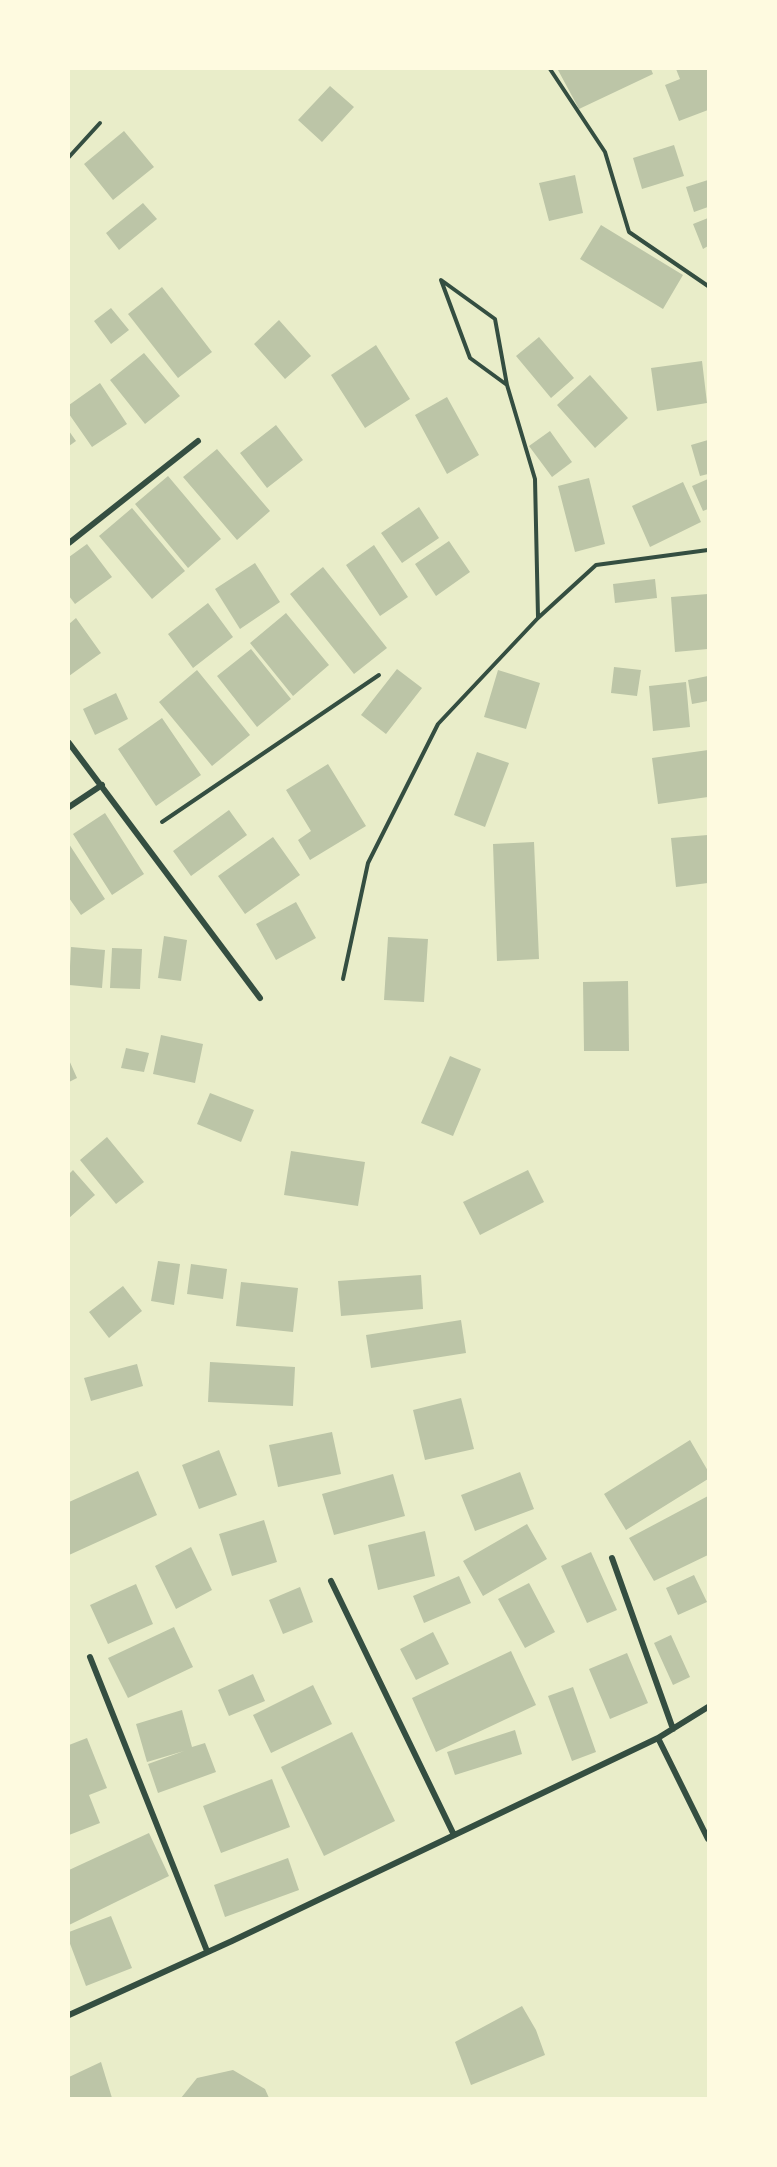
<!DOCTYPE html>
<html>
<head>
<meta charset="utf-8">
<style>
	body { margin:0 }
	#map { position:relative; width:777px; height:2167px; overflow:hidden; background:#e9edc9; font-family:"Varela Round",sans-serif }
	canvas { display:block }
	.frame { position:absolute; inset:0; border:70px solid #fefae0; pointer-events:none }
</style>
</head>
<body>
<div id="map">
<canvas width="777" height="2167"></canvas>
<div class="frame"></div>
</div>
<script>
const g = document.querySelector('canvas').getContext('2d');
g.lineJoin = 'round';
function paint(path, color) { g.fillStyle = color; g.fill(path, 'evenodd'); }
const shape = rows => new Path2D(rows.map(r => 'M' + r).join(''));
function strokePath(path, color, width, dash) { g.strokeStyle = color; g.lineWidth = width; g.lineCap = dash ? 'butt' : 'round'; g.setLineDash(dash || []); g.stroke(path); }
paint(shape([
	[561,69,651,69,653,74,579,109,558,70],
	[676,69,708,69,708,110,679,121,665,85,680,79],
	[330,86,354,107,322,142,298,120],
	[124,131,154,167,113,200,84,164],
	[674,145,684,176,642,189,633,158],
	[575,175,583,213,549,221,539,183],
	[708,180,708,207,694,212,686,187],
	[143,203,157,219,119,250,106,233],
	[708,218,708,246,703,249,693,224],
	[601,225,683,275,663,309,580,259],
	[162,287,212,352,178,378,128,314],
	[111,308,129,330,111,344,94,321],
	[279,320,311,356,285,379,254,344],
	[539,337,574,378,551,398,516,356],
	[376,345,410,399,365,428,331,375],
	[144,353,180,396,145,424,110,380],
	[702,361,707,403,657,411,651,368],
	[590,375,628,418,595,448,557,405],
	[100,383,127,424,92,447,69,414,69,405],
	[447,397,479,455,447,474,415,415],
	[276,425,303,460,267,488,240,453],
	[69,431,76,441,69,446],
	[550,431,572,462,552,477,529,446],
	[708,440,708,474,700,476,691,445],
	[217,449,270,511,237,540,183,477],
	[168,476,221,539,188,568,135,504],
	[589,478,605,544,575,552,558,486],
	[708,479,708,509,703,511,692,486],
	[683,482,701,522,650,547,632,506],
	[419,507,439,538,402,563,381,533],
	[132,508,185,571,152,599,99,536],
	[449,541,470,572,436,596,415,564],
	[87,544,112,577,75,604,69,596,69,557],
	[374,545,408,597,380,616,346,565],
	[255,563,280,602,240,629,215,589],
	[323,567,387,648,354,674,290,594],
	[655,579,657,598,615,603,613,584],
	[708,594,708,649,675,652,671,597],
	[208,603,233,637,193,668,168,634],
	[286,613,329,665,293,696,250,643],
	[76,618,101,653,69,676,69,624],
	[251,649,291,699,257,727,217,676],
	[614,667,641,670,637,696,611,693],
	[397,669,422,688,386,734,361,715],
	[197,670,250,735,212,766,159,702],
	[498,670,540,683,526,729,484,717],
	[708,676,708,701,692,704,688,680],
	[686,682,690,727,653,731,649,686],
	[116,693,128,719,95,735,83,709],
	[162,718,201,775,156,806,118,749],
	[708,750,708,797,658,804,652,758],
	[477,752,509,763,485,827,454,815],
	[328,764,366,826,310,860,298,840,311,831,286,790],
	[229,810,247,835,191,876,173,851],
	[105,813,144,874,112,895,73,834],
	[708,835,708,883,676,887,671,838],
	[273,837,300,875,245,914,218,876],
	[534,842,539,959,497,961,493,844],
	[69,844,105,899,81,915,69,898],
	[296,902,316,938,276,960,256,924],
	[164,936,187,940,181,981,158,978],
	[388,937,428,939,424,1002,384,1000],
	[71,947,105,950,102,988,69,985],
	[112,948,142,949,140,989,110,988],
	[628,981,629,1051,584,1051,583,982],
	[161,1035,203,1044,195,1083,153,1074],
	[126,1048,149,1053,144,1072,121,1068],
	[450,1056,481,1069,453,1136,421,1123],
	[69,1060,77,1078,69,1082],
	[210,1093,254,1110,241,1142,197,1124],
	[107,1137,144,1182,116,1204,80,1160],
	[291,1151,365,1162,358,1206,284,1195],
	[73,1170,95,1195,69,1218,69,1174],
	[528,1170,544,1202,480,1235,463,1202],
	[158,1261,180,1264,174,1305,151,1301],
	[191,1264,227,1269,223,1299,187,1294],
	[421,1275,423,1309,341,1316,338,1281],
	[241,1282,298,1288,293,1332,236,1326],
	[123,1286,142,1311,109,1338,89,1312],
	[461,1320,466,1353,371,1368,366,1335],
	[210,1362,295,1367,293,1406,208,1402],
	[137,1364,143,1386,91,1401,84,1378],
	[461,1398,474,1449,425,1460,413,1410],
	[332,1432,341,1474,278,1487,269,1445],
	[690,1440,708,1471,708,1479,626,1530,604,1494],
	[219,1450,237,1495,199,1509,182,1465],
	[138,1471,157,1515,69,1555,69,1502],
	[520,1472,534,1509,475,1531,461,1495],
	[393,1474,405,1516,334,1535,322,1494],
	[708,1496,708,1555,654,1581,629,1538],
	[264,1520,277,1562,232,1576,219,1534],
	[527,1524,547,1559,483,1596,463,1561],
	[425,1531,435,1576,378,1590,368,1545],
	[191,1547,212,1590,176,1609,155,1566],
	[591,1552,617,1610,587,1623,561,1566],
	[694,1575,707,1602,678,1615,666,1588],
	[459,1576,471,1603,424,1623,413,1596],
	[529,1583,555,1632,525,1648,498,1599],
	[136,1584,153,1624,108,1644,90,1605],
	[300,1587,313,1622,283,1634,269,1600],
	[174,1627,193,1667,128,1698,108,1658],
	[433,1632,449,1664,416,1680,400,1649],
	[671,1635,690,1677,673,1685,654,1643],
	[511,1651,536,1705,436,1752,412,1698],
	[627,1653,648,1703,610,1719,589,1669],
	[253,1674,265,1701,229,1716,218,1690],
	[313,1685,332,1724,271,1753,253,1715],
	[573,1687,596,1752,572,1761,548,1696],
	[182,1710,192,1747,205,1743,216,1772,158,1793,148,1764,184,1751,147,1762,136,1724],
	[515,1730,522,1754,455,1775,447,1752],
	[352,1732,395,1821,324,1856,281,1767],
	[87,1738,107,1788,89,1795,100,1823,69,1835,69,1745],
	[272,1779,290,1827,221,1853,203,1806],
	[149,1833,169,1876,69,1925,69,1870],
	[288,1858,299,1890,225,1917,214,1885],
	[111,1916,132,1968,86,1986,69,1941,69,1932],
	[522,2006,536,2030,545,2055,471,2085,455,2042],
	[101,2062,112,2098,69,2098,69,2077],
	[233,2070,265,2089,269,2098,181,2098,197,2078]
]), '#bcc5a7');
strokePath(shape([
	[550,69,605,152,629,232,708,286],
	[69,157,100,123],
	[507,385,495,319,441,280,470,358,507,385,535,479,538,617],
	[162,822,379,675],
	[343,979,368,863,438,724,538,618,596,565,708,550]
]), '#344e41', 4);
strokePath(shape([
	[69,543,198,441],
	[69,743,260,998],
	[69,807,102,785],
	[612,1558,673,1729],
	[331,1581,454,1835],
	[90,1657,207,1951],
	[658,1738,708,1839],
	[69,2015,232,1941,658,1738,708,1707]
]), '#344e41', 6);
</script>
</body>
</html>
